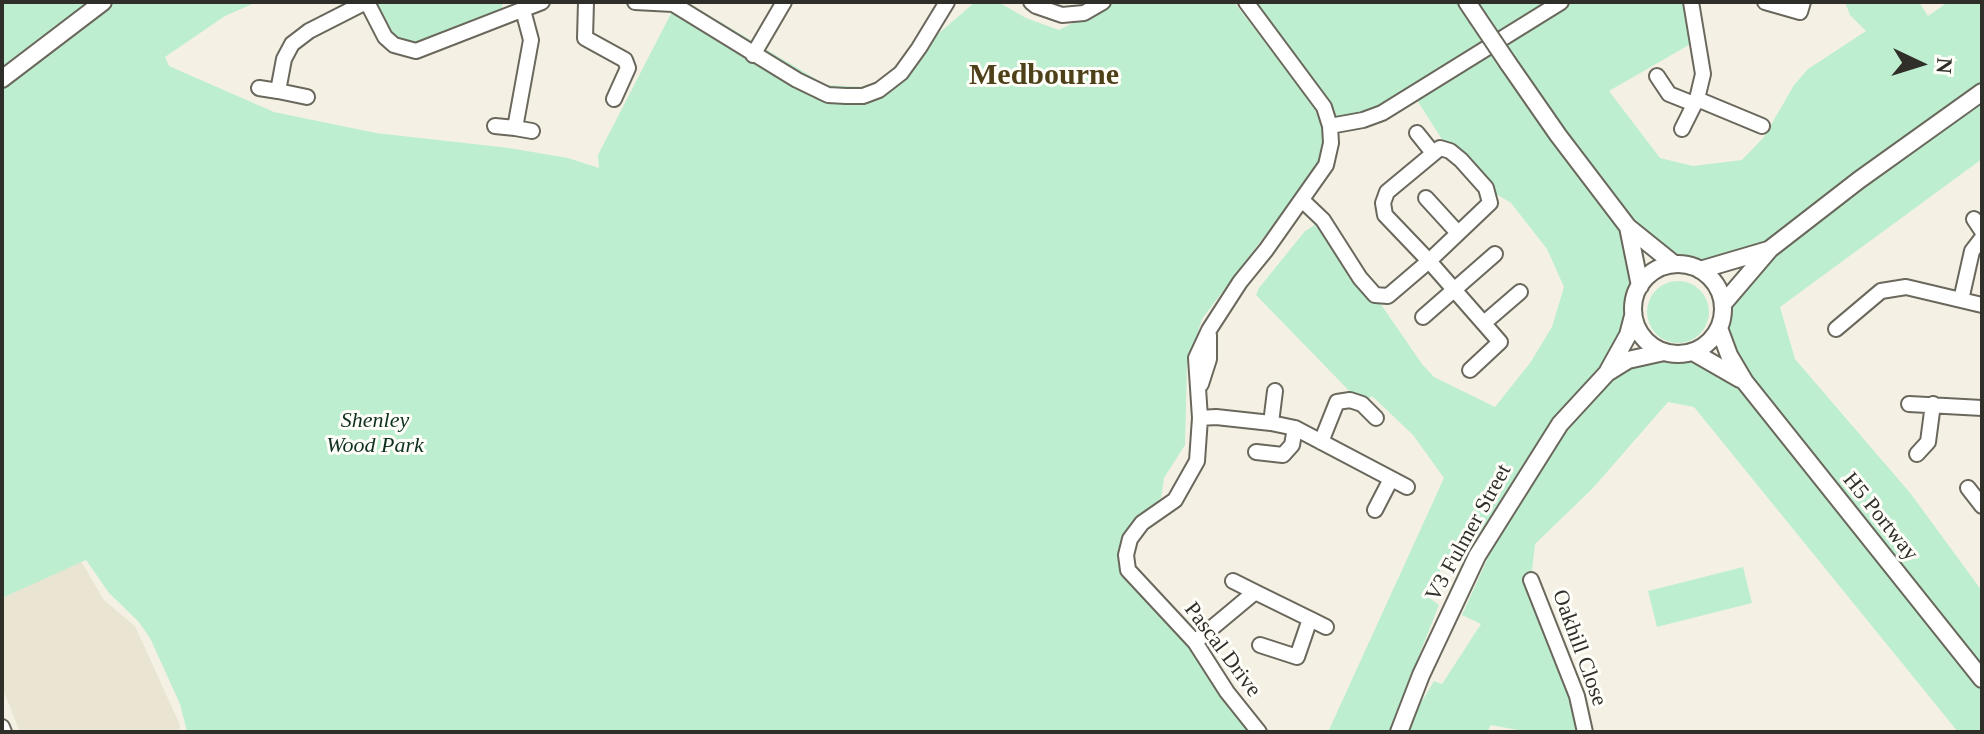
<!DOCTYPE html>
<html>
<head>
<meta charset="utf-8">
<style>
	body { margin:0 }
	#map { position:relative; width:1984px; height:734px; overflow:hidden; background:#f4f1e4; font-family:Georgia,serif }
	canvas { display:block }
	.frame { position:absolute; inset:0; border:4px solid #2f2e29; pointer-events:none }
	.north { position:absolute; left:1880px; top:24px; width:80px; height:80px; -webkit-text-stroke:6px #fffef9; paint-order:stroke; rotate:94deg; font-size:22px; font-weight:700; line-height:32px; text-align:center; color:#2f2e29 }
	.north::after { content:''; display:block; margin:auto; width:28px; height:36px; background:#2f2e29; clip-path:polygon(50% 0,100% 100%,50% 72%,0 100%) }
</style>
</head>
<body>
<div id="map">
<canvas width="1984" height="734"></canvas>
<div class="frame"></div>
<div class="north">N</div>
</div>
<script>
const g = document.querySelector('canvas').getContext('2d');
g.lineJoin = 'round';
function paint(path, color) { g.fillStyle = color; g.fill(path, 'evenodd'); }
const shape = rows => new Path2D(rows.map(r => 'M' + r).join(''));
function strokePath(path, color, width, dash) { g.strokeStyle = color; g.lineWidth = width; g.lineCap = dash ? 'butt' : 'round'; g.setLineDash(dash || []); g.stroke(path); }
function write(font, color, halo, rows, align = 'center') {
  g.font = font + ' Georgia,serif'; g.lineWidth = 6; g.setLineDash([]); g.textBaseline = 'middle'; g.strokeStyle = halo; g.fillStyle = color; for (const [text, x, y, turn = 0] of rows) {
    g.save(); g.translate(x, y); g.rotate((+turn || 0) * Math.PI / 180); g.textAlign = isNaN(turn) ? turn : align; if (halo) g.strokeText(text, 0, 0); g.fillText(text, 0, 0); g.restore();
  }
}
paint(shape([
	[81,561,104,600,135,626,180,725,179,732,20,732,2,687,2,598]
]), '#eae5d2');
paint(shape([
	[2,2,257,2,225,16,165,57,169,66,274,112,376,133,509,148,568,158,599,168,598,155,677,2,687,2,826,85,865,87,894,72,975,2,998,2,1026,18,1059,30,1115,2,1234,2,1313,105,1325,131,1322,156,1313,177,1260,242,1202,319,1187,366,1185,445,1164,478,1161,498,1123,533,1130,539,1128,570,1259,732,187,732,180,704,150,638,138,621,109,593,86,560,2,598],
	[367,2,503,2,502,7,505,17,421,51,394,45],
	[1246,2,1683,2,1694,42,1609,91,1660,158,1693,166,1742,160,1764,137,1794,85,1808,69,1866,31,1850,15,1845,2,1919,2,1928,16,1948,2,1982,2,1982,159,1780,307,1795,359,1911,494,1982,591,1982,732,1958,732,1694,407,1668,402,1593,488,1535,544,1531,580,1585,732,1529,732,1491,725,1487,732,1407,732,1415,713,1434,681,1442,684,1481,624,1462,615,1486,562,1501,517,1488,522,1470,546,1461,548,1444,563,1428,597,1439,605,1389,732,1328,732,1444,478,1413,435,1372,396,1362,404,1256,295,1259,288,1305,231,1323,220,1422,364,1434,377,1495,407,1530,363,1552,327,1564,287,1547,249,1511,203,1486,188,1443,148,1443,141,1413,94,1330,126],
	[1629,228,1674,264,1689,265,1700,270,1768,251,1723,304,1719,328,1743,381,1693,352,1671,354,1608,371,1633,314,1634,300,1640,286],
	'1647 312a31 31 0 1 1 62 0a31 31 0 1 1-62 0Z',
	[1743,567,1752,603,1657,627,1648,591]
]), '#beeed0');
const minor = shape([
	[367,2,385,37,394,45,416,51,542,2],
	[586,2,585,38,625,60,628,68,614,99],
	[635,2,673,4],
	[670,2,797,80,828,95,846,96,863,96,879,90,901,73,919,48,947,2],
	[1031,2,1036,6,1062,15,1084,13,1103,2],
	[1246,2,1324,107,1330,126,1331,143,1326,165,1266,250,1240,282,1209,330,1196,358,1200,418,1197,461,1175,500,1142,523,1130,539,1126,555,1128,570,1195,642,1227,692,1259,732],
	[1765,2,1800,12,1803,2],
	[523,10,531,40,515,128,532,131],
	[753,55,784,2],
	[1657,76,1669,94,1694,104],
	[259,88,278,91],
	[307,97,278,91,284,59,292,44,309,31,366,2],
	[1697,99,1762,126],
	[495,126,515,128],
	[1330,126,1363,120,1382,113,1561,2],
	[1682,129,1697,99,1703,74,1691,2],
	[1417,133,1433,153],
	[1426,198,1458,233],
	[1302,200,1323,220,1360,278,1375,295,1388,296,1429,261,1490,203,1486,188,1461,160,1450,151,1440,148,1387,192,1383,203,1385,215,1429,261,1500,342,1470,370],
	[1974,219,1982,231],
	[1961,300,1972,251,1982,238],
	[1423,317,1495,254],
	[1484,323,1520,292],
	[1836,329,1881,291,1906,287,1982,305],
	[1201,384,1209,359,1209,335],
	[1909,404,1982,408],
	[1200,418,1216,417,1271,423,1295,428,1407,487],
	[1271,423,1275,391],
	[1321,442,1337,402,1350,400,1362,404,1376,418],
	[1256,452,1283,455,1292,445,1295,428],
	[1917,454,1928,442,1933,404],
	[1968,488,1982,506],
	[1375,510,1391,479],
	[1531,580,1577,696,1585,732],
	[1255,592,1310,619,1297,657,1260,645],
	[1310,619,1326,627],
	[1195,642,1255,592,1233,581],
	[2,727,4,732]
]);
const tertiary = shape([
	[1467,2,1477,17],
	[1508,63,1558,135,1628,227,1674,264],
	[2,79,103,2],
	[1628,227,1640,286],
	'1633 309a45 45 0 1 1 90 0a45 45 0 1 1-90 0Z',
	[1700,270,1768,250],
	[1723,304,1770,249,1859,180,1982,92],
	[1719,328,1729,355,1745,382,1982,679],
	[1693,352,1740,379],
	[1608,371,1628,335,1633,316],
	[1399,732,1421,675,1477,556,1560,424,1607,373,1628,360,1664,352]
]);
strokePath(minor, '#6a675c', 18);
strokePath(tertiary, '#6a675c', 20);
strokePath(minor, '#fff', 14);
strokePath(tertiary, '#fff', 16);
const tertiaryBridge = shape([
	[1477,17,1508,63]
]);
strokePath(tertiaryBridge, '#6a675c', 20, []);
strokePath(tertiaryBridge, '#fff', 16);
write('italic 22px', '#0f311f', '#fffef9', [
	["Shenley",375,421],
	["Wood Park",375,446]
]);
write('22px', '#2f2e29', '#fffef9', [
	["H5 Portway",1880,517,51],
	["V3 Fulmer Street",1469,533,-61],
	["Oakhill Close",1579,648,70],
	["Pascal Drive",1222,650,53]
]);
write('bold 30px', '#4e4018', '#fffef9', [
	["Medbourne",1044,76]
]);
</script>
</body>
</html>
